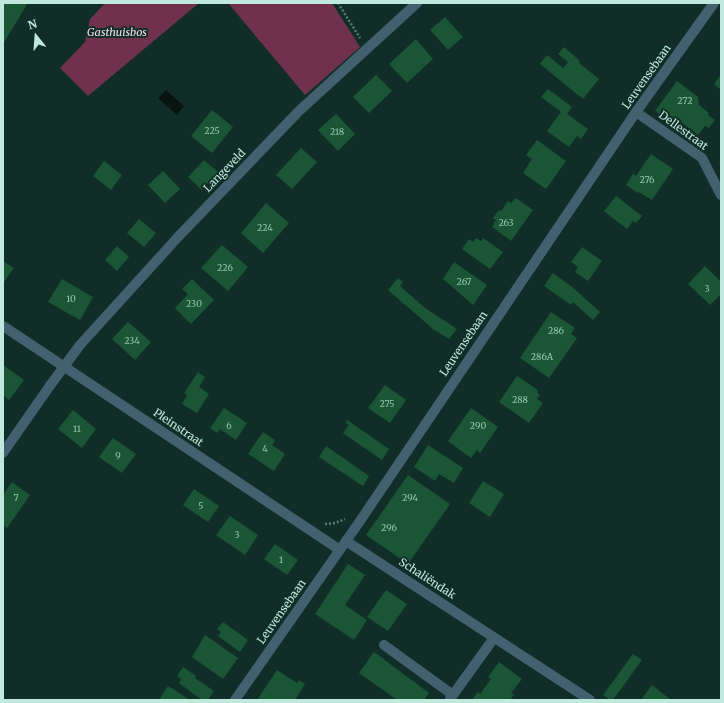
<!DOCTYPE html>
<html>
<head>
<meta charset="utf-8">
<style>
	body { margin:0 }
	#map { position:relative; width:724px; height:703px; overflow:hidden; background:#102e27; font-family:Merriweather,serif }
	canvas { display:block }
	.frame { position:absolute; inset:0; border:4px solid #bee9dc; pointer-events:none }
	.north { position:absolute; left:16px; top:16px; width:40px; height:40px; -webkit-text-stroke:3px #102e27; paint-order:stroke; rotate:343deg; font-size:11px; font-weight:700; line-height:16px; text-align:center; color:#bee9dc }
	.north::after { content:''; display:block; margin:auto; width:14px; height:18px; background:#bee9dc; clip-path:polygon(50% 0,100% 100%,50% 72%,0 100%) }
</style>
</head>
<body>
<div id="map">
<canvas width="724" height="703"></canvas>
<div class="frame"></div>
<div class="north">N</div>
</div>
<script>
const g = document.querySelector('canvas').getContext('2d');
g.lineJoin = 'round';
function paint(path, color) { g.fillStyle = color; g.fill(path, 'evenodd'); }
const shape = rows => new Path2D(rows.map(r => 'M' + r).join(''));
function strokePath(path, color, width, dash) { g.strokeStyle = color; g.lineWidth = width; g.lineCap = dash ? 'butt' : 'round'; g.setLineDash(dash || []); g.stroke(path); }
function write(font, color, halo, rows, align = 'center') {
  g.font = font + ' Merriweather,serif'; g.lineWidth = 4; g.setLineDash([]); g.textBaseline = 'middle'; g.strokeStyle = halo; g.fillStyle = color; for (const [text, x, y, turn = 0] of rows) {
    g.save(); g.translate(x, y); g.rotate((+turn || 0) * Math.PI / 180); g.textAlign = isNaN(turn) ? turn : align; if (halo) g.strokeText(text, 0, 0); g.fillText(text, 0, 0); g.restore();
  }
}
paint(shape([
	[105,3,199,3,88,96,60,68,85,42,90,19],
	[228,3,332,3,360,47,305,95]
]), '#70314c');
paint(shape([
	[166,90,184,106,177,115,158,98]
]), '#071410');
paint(shape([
	[3,3,28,3,3,44],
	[445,17,463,37,448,50,430,30],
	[416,39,433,59,407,83,389,64],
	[564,47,580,61,579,63,599,79,583,99,540,64,547,55,563,68,568,62,558,54],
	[721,74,721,90,714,84],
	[376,75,392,91,369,113,353,97],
	[677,81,698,97,699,105,709,113,708,115,715,120,709,128,705,126,698,135,676,118,672,124,655,111],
	[548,89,572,107,567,114,588,129,581,139,577,136,569,147,547,131,561,112,541,97],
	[212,110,233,127,212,153,191,136],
	[336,114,355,134,338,151,318,130],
	[537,140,566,161,546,189,523,173,532,159,526,155],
	[301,148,317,162,292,189,276,175],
	[651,154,673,169,652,200,639,192,638,193,626,185,633,174,636,176],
	[204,160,218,172,202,190,188,177],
	[104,161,122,175,111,190,93,176],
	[163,171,180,189,165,203,148,185],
	[616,196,642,216,636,223,633,221,627,229,604,211],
	[516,198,533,210,511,241,492,227,496,220,493,218,499,210,501,211,508,201,511,203],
	[266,203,289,223,263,253,241,233],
	[139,219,156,233,144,247,127,233],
	[476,238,481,241,483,238,503,252,490,269,462,249,469,239,473,242],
	[222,245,248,267,228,291,201,268],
	[117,246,129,257,117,271,105,260],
	[582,247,602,261,588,281,575,272,578,267,571,262],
	[3,261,14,268,4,282,3,281],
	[454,262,487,285,473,305,443,279],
	[705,266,721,282,721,294,710,305,688,284],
	[553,273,571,286,600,312,593,320,573,302,571,305,544,286],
	[398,278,403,282,400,286,425,308,457,329,449,339,433,329,388,290],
	[62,279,93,297,80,320,48,302],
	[192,279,214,300,191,324,175,308,188,294,182,289],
	[551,312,575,328,571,334,577,338,549,378,520,358],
	[128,322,151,342,135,360,112,339],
	[3,365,24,380,9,400,3,395],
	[198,372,205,377,199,387,209,394,197,413,182,404,187,395,184,393],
	[517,376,538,390,537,392,540,395,537,399,543,403,529,423,499,402],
	[385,385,406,400,390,423,368,408],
	[224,408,247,423,236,440,220,429,217,433,210,428],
	[471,408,498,427,480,453,477,450,471,458,448,441],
	[73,410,96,429,82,448,58,429],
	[347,420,389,449,382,460,343,433,349,425,346,423],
	[263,432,275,440,272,445,285,454,274,471,248,454],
	[113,438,136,454,122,473,99,457],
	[428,445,463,468,454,483,439,474,435,481,414,467],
	[326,446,369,476,363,486,319,457],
	[408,475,450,504,408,564,366,535],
	[483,481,504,494,490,517,469,503],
	[12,482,30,495,7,528,3,525,3,495],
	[194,489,219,506,208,522,183,505],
	[230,516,258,535,245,555,216,535],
	[275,544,298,560,287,575,264,559],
	[348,564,365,575,345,605,367,620,354,640,315,614],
	[386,590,407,604,388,631,367,617],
	[223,622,248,640,240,652,218,636,221,632,217,629],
	[205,635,238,658,223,679,192,657],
	[374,652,429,693,424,700,397,700,359,673],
	[633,654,642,660,613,700,610,700,603,695],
	[499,662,522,679,511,693,514,695,510,700,472,700,478,692,480,694,491,679,488,677],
	[183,667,196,676,195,678,214,691,208,700,202,700,179,683,181,679,177,676],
	[277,670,297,683,299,680,305,684,295,700,257,700],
	[652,685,671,700,641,700],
	[168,686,190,700,159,700]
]), '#1a5635');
strokePath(shape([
	[338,3,360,38],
	[325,524,335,523,345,519]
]), '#597c73', 2.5, [2, 2]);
strokePath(shape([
	[636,112,702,158,721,195],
	[3,453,49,387,80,345,178,237,299,111,417,3],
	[346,541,590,700],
	[384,645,453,695],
	[450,699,494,638]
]), '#436070', 10);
strokePath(shape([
	[3,326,340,550],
	[235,700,360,521,636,112,714,3]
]), '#436070', 10);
write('9px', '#95c4b2', null, [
	["272",685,101],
	["225",212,131],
	["218",337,132],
	["276",647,180],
	["263",506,223],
	["224",265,228],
	["226",225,268],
	["267",464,282],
	["3",707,289],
	["10",71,299],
	["230",194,304],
	["286",556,331],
	["234",132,341],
	["286A",542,357],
	["288",520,400],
	["275",387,404],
	["6",229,426],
	["290",478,426],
	["11",77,429],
	["4",265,449],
	["9",118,456],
	["7",16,498],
	["294",410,498],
	["5",201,506],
	["296",389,528],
	["3",237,535],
	["1",281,560]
]);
write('italic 11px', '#f4dde5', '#102e27', [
	["Gasthuisbos",117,33]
]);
write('11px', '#bee9dc', '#102e27', [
	["Leuvensebaan",647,77,-55],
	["Dellestraat",683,131,36],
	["Langeveld",225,171,-46],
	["Leuvensebaan",464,344,-56],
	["Pleinstraat",178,428,34],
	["Schaliëndak",427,579,33],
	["Leuvensebaan",282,612,-55]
]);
</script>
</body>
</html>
